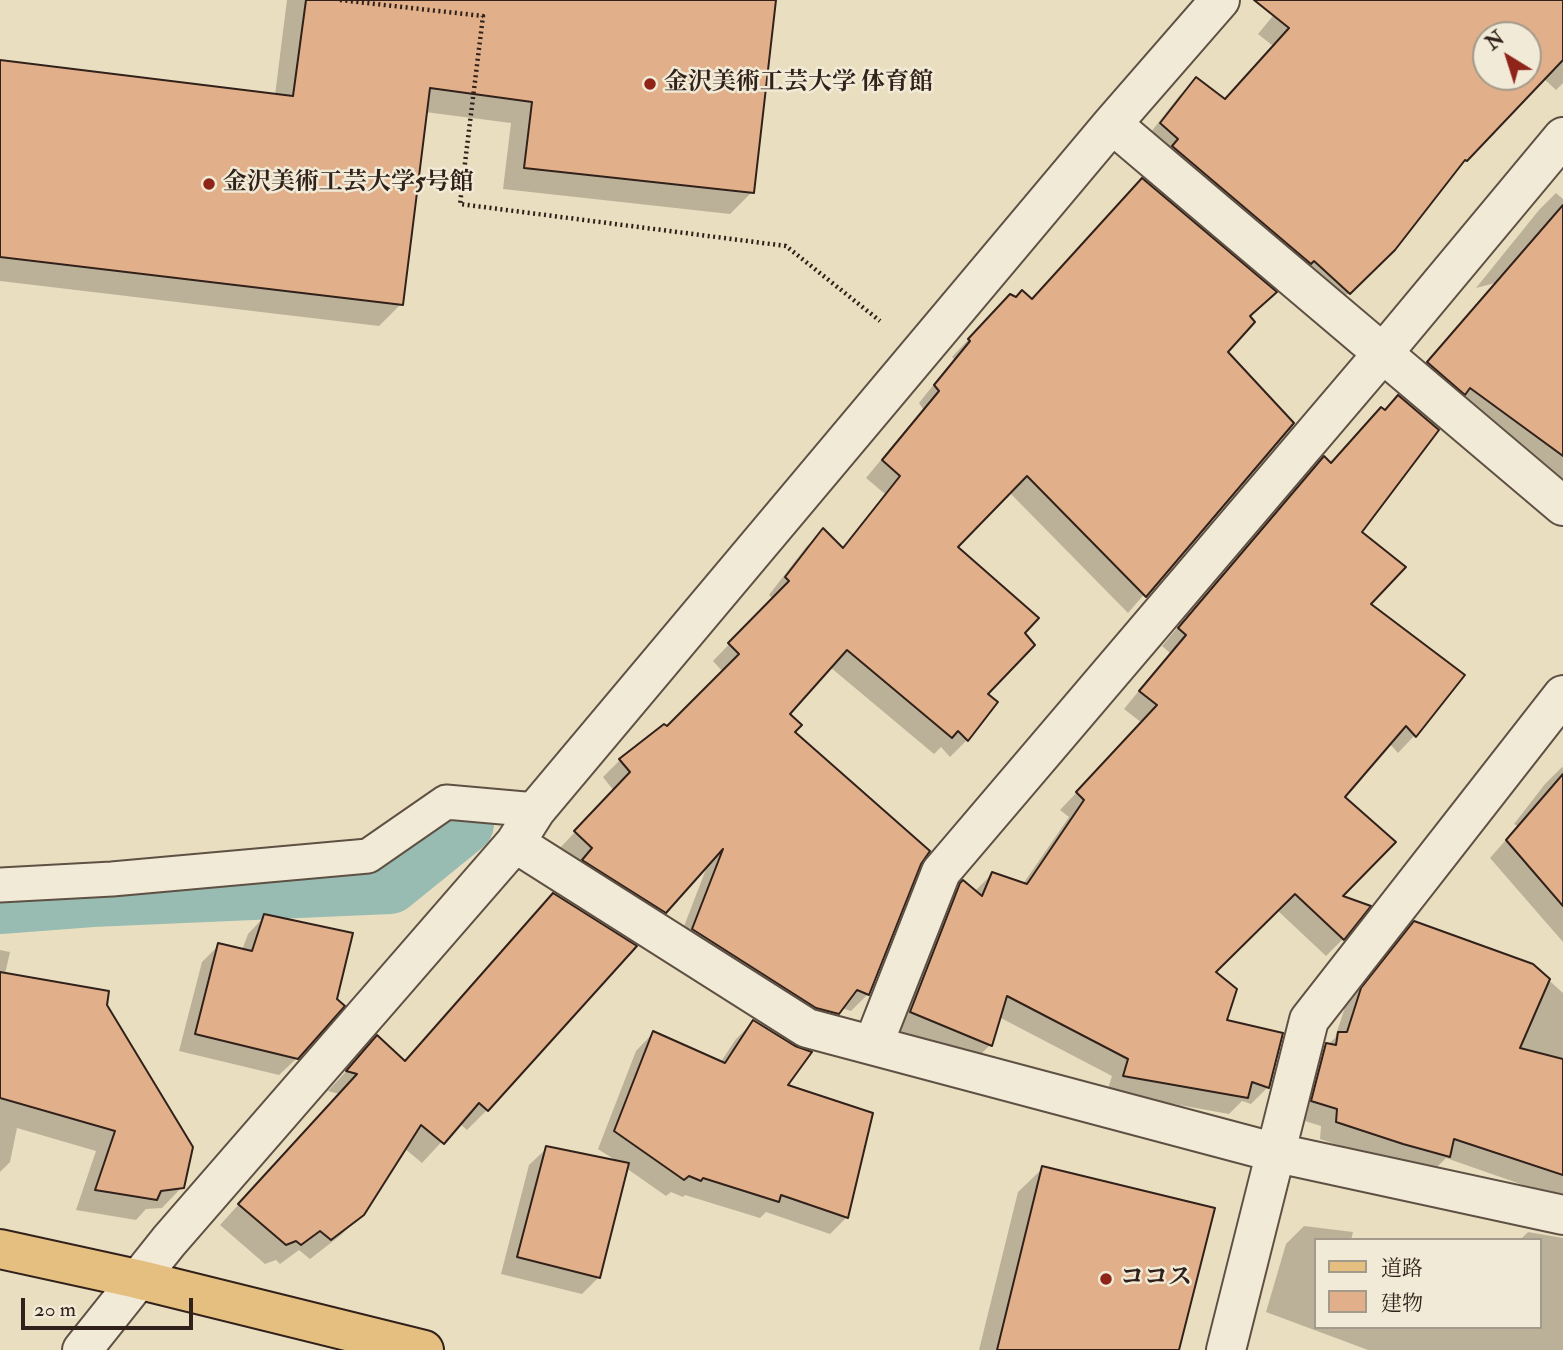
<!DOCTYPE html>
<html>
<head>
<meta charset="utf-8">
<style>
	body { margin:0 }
	#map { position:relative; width:1563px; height:1350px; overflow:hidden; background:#eadec0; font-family:"IM FELL Double Pica","Noto Serif JP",serif }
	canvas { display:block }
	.legend { position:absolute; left:1314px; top:1238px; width:228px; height:91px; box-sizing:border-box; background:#f1ead6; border:2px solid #a49a8b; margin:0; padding:9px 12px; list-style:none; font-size:21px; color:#31211a }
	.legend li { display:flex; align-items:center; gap:14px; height:35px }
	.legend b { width:35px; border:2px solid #a49a8b }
	.north { position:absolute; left:1472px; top:21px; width:70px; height:70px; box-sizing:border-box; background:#f1ead6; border:2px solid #a49a8b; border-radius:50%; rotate:322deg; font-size:19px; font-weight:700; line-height:28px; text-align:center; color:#31211a }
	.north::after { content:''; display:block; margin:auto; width:24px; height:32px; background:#8f2418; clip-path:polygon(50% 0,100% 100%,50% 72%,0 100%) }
	.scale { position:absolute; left:21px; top:1298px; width:172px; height:32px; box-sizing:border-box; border:4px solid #31211a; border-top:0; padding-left:9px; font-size:21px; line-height:24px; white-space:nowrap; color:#31211a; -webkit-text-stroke:5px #f1ead6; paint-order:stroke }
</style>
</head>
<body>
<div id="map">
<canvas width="1563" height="1350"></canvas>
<ul class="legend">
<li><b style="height:9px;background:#e5bf80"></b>道路</li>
<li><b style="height:19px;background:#e1b08a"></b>建物</li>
</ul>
<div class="north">N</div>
<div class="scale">20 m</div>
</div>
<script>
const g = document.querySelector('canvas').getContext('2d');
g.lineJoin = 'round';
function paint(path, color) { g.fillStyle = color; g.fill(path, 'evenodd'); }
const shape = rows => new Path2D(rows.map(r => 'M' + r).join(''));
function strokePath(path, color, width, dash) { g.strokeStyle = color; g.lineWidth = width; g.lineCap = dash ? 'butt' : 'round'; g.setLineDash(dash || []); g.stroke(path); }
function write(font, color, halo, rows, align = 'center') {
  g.font = font + ' "IM FELL Double Pica","Noto Serif JP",serif'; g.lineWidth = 5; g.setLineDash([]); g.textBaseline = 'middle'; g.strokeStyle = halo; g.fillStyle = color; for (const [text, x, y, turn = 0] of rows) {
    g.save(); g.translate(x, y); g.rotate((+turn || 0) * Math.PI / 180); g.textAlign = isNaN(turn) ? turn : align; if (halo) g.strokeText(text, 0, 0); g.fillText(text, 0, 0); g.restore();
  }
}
paint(shape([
	[287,0,775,0,752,192,730,214,503,189,511,123,425,112,401,304,379,326,0,281,0,62,275,95],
	[1286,0,1563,0,1563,83,1556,90,1543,78,1451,174,1394,249,1331,310,1144,141,1179,96,1196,79,1224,101,1273,46,1258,34],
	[1486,35,1528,35,1528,77,1486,77],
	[1556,193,1563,199,1563,485,1411,380,1495,283,1476,288,1539,210],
	[1032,301,1248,317,1225,352,1292,423,1128,613,1009,492,956,547,1022,633,986,694,967,740,950,757,941,747,934,754,830,667,788,714,793,732,919,863,868,994,851,1011,842,1008,821,1030,676,947,708,864,648,929,558,850,614,791,603,777,620,760,664,726,667,728,723,672,713,661,773,599,769,595,806,547,823,530,841,549,885,494,866,478,923,409,919,403,954,359,952,357,993,313],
	[1364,426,1359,533,1368,605,1463,676,1414,736,1398,753,1389,743,1343,797,1340,897,1343,939,1326,956,1277,910,1213,972,1225,1021,1268,1087,1251,1104,1242,1101,1229,1114,1107,1092,1112,1076,999,1017,990,1045,973,1062,894,1029,943,903,963,882,974,892,992,874,1023,884,1069,817,1060,810,1142,723,1124,709,1170,653,1162,646,1307,475,1324,458,1330,464],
	[1562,767,1563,768,1563,942,1490,858,1518,826,1514,824,1545,784],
	[553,895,487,1110,467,1130,459,1123,422,1163,404,1148,362,1214,341,1235,310,1259,299,1250,280,1264,276,1260,265,1264,220,1225,339,1094,328,1091,377,1038,404,1062],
	[265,916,297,1058,279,1075,179,1051,202,962,219,945,242,950,248,934],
	[1414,923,1532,965,1563,993,1563,1219,1522,1204,1526,1186,1446,1158,1431,1173,1385,1161,1320,1139,1321,1126,1295,1118,1309,1062,1335,1038,1345,1007,1397,941],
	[0,950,10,952,5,974,105,1005,182,1187,162,1208,146,1209,136,1220,76,1210,96,1151,17,1128,10,1162,0,1172],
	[753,1022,847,1217,830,1234,766,1212,760,1218,685,1195,683,1197,671,1192,666,1196,626,1168,599,1277,582,1294,501,1274,529,1165,547,1148,618,1162,598,1149,636,1051,653,1033,720,1063,736,1039],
	[1043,1168,1177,1350,979,1350,1018,1192],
	[1304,1226,1353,1232,1351,1240,1316,1240,1316,1327,1540,1327,1540,1240,1520,1240,1528,1232,1563,1238,1563,1350,1368,1350,1266,1312,1286,1244]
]), '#0003');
strokePath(shape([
	[0,904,92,897,390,884,464,824]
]), '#98bcb2', 60);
const building = shape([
	[306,0,776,0,754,193,524,168,532,102,430,88,403,305,0,257,0,60,293,96,306,0],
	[1254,0,1563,0,1563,60,1467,161,1465,160,1395,250,1350,294,1314,261,1311,264,1172,146,1178,139,1160,123,1196,77,1225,99,1289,28,1254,0],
	[1486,35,1528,35,1528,77,1486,77,1486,35],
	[1142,178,1277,292,1250,316,1255,322,1228,352,1294,423,1146,597,1027,476,958,547,1039,618,1025,633,1035,645,988,694,998,702,968,741,958,731,952,738,847,650,790,714,802,725,795,732,930,851,921,864,869,995,857,990,839,1014,816,1008,692,929,723,849,666,913,582,860,592,848,574,831,630,772,619,759,664,724,667,726,739,654,728,643,789,581,785,577,823,528,843,548,900,476,882,460,939,391,934,385,970,341,968,339,1010,294,1016,297,1022,290,1032,299,1142,178],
	[1563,205,1563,456,1470,388,1465,395,1427,362,1563,205],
	[1398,395,1439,430,1362,532,1406,567,1371,604,1465,675,1416,737,1406,726,1345,797,1396,842,1343,896,1371,906,1344,940,1295,894,1216,972,1237,989,1227,1020,1283,1033,1269,1088,1252,1082,1248,1098,1123,1076,1128,1059,1007,996,992,1046,910,1012,960,883,963,880,982,896,992,872,1027,884,1084,800,1076,792,1157,705,1139,691,1186,635,1178,628,1324,456,1331,463,1381,407,1385,410,1398,395],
	[1563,774,1563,906,1506,840,1563,774],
	[553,893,637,946,488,1111,479,1103,444,1144,421,1125,364,1215,331,1240,320,1231,301,1245,296,1241,286,1245,238,1204,357,1074,346,1071,377,1035,405,1061,553,893],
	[264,914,353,933,337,999,345,1006,298,1059,195,1034,218,943,252,951,264,914],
	[1414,921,1533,964,1550,979,1520,1048,1563,1059,1563,1175,1454,1139,1450,1157,1403,1144,1336,1122,1337,1109,1311,1101,1326,1043,1336,1045,1338,1032,1347,1032,1361,988,1414,921],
	[0,972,109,991,107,1005,193,1147,184,1188,161,1191,157,1200,95,1190,115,1131,0,1098,0,972],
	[753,1020,795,1046,812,1052,788,1085,873,1113,848,1218,781,1195,779,1202,703,1178,701,1181,689,1176,684,1180,614,1131,653,1031,725,1063,753,1020],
	[546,1146,629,1163,600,1278,517,1257,546,1146],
	[1042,1166,1215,1208,1179,1350,997,1350,1042,1166]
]);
paint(building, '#e1b08a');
strokePath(building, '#31211a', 2);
const service = shape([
	[0,885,112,879,368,856,446,802,536,810]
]);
const minor = shape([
	[1112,124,1563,506],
	[515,843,807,1028,1277,1153,1563,1215],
	[873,1045,941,872,1383,353,1563,137],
	[82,1350,169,1241,515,843,536,810,1112,124,1220,0],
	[1226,1350,1309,1020,1563,695]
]);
const primary = shape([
	[0,1249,137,1279,424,1350]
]);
strokePath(service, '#5f5044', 37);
strokePath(minor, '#5f5044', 42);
strokePath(primary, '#31211a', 42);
strokePath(shape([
	[340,0,483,16,460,204,786,246,880,321]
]), '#31211a', 4.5, [2, 3.5]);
strokePath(service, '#f1ead6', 33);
strokePath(minor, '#f1ead6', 38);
strokePath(primary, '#e5bf80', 38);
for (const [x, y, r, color] of [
	[650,84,7,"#8f2418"],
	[209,184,7,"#8f2418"],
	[1106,1279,7,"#8f2418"]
]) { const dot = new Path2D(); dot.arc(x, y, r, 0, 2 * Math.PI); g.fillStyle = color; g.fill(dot); strokePath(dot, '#f1ead6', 2.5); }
write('bold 24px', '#31211a', '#f1ead6', [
	["金沢美術工芸大学 体育館",664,84],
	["金沢美術工芸大学5号館",223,184],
	["ココス",1120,1279]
], 'left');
</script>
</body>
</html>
